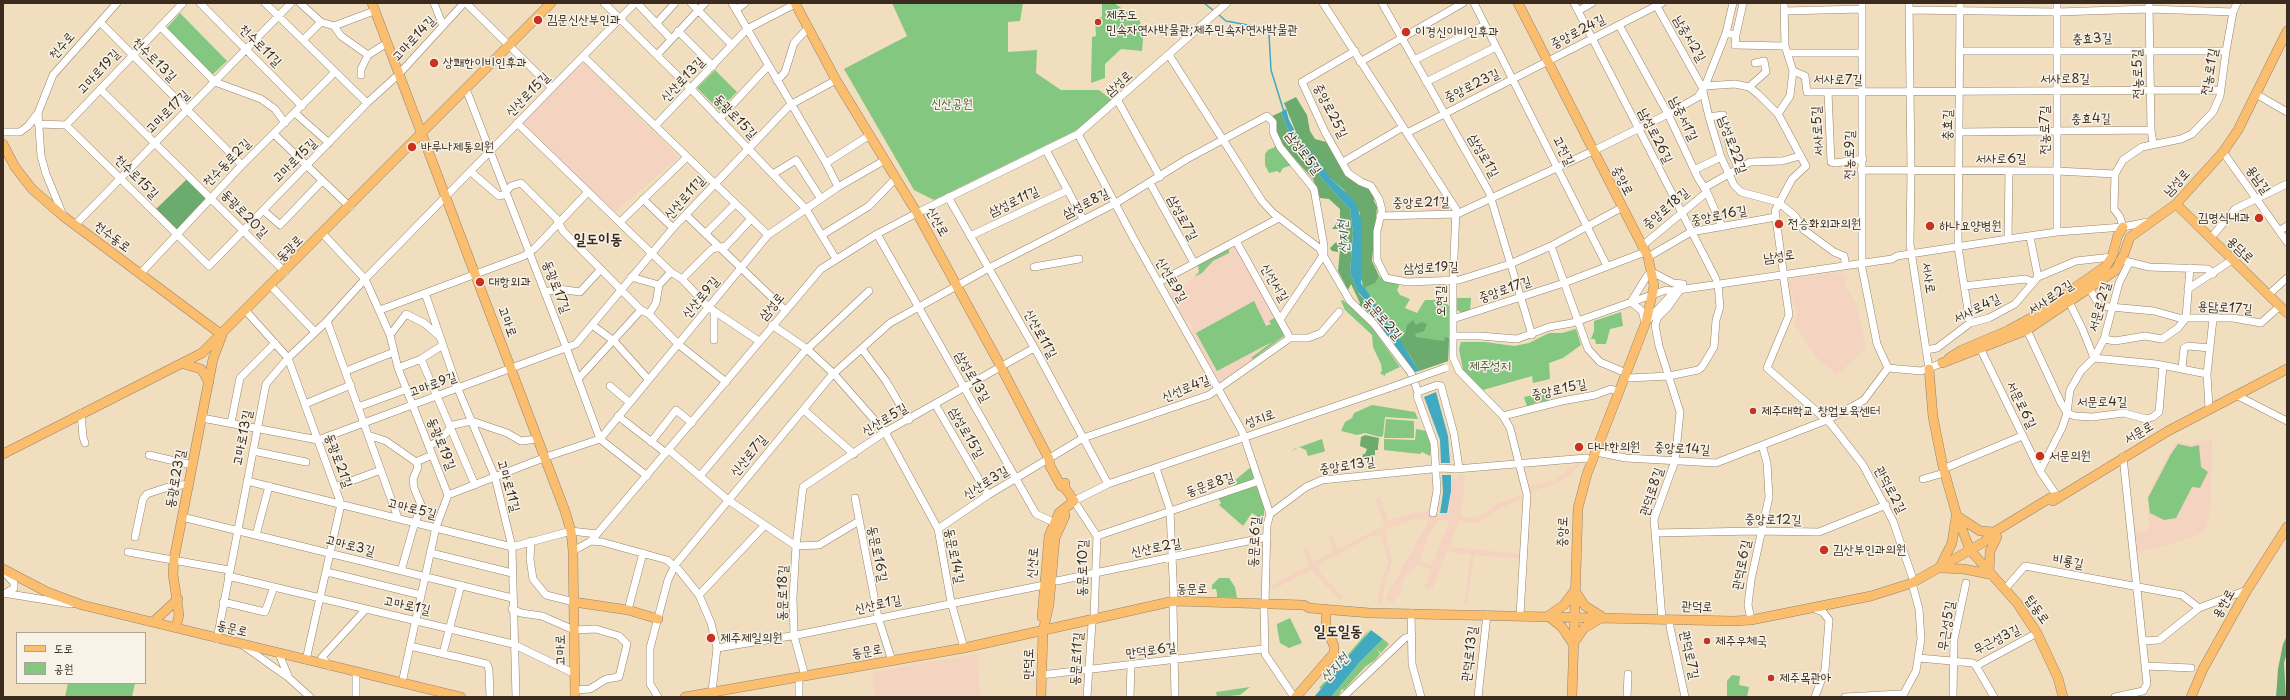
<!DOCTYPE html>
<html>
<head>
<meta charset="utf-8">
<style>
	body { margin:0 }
	#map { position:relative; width:2290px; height:700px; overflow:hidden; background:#f1debe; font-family:"Playpen Sans","Poor Story",sans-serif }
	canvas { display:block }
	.frame { position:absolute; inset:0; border:4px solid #3b2a1e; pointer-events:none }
	.legend { position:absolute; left:16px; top:632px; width:130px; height:52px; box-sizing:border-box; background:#f7f3e8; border:1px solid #aca397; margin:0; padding:5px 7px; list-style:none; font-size:12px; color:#3b2a1e }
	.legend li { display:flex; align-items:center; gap:8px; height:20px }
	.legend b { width:20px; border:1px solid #aca397 }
</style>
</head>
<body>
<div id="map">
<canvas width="2290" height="700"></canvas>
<div class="frame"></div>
<ul class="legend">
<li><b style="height:5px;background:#fbbd6e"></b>도로</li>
<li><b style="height:11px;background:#84c780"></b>공원</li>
</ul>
</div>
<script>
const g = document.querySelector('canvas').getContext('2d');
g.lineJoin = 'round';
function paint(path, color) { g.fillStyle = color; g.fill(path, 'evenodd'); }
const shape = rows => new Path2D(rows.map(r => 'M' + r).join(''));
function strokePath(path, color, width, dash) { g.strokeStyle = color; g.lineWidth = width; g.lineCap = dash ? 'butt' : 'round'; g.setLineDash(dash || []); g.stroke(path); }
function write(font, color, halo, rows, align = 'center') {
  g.font = font + ' "Playpen Sans","Poor Story",sans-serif'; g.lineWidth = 3; g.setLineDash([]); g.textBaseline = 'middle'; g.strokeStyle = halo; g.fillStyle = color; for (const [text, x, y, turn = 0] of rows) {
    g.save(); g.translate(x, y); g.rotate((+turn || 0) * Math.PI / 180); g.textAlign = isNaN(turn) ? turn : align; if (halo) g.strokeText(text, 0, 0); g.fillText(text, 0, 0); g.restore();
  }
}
paint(shape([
	[583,62,679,157,615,212,520,121],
	[1428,195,1436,195,1443,198,1442,207,1445,211,1420,212,1417,200],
	[1233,246,1236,247,1268,302,1284,336,1223,380,1216,376,1191,331,1192,327,1189,321,1185,320,1170,295,1179,285,1183,287,1199,272,1198,265],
	[1841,272,1848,279,1844,282,1857,306,1866,348,1837,375,1816,357,1794,323,1797,315,1788,281,1789,279],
	[2212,439,2211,495,2209,515,2204,532,2178,542,2135,553,2133,533,2149,530,2147,496,2176,441,2190,444],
	[1579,462,1580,465,1568,476,1555,484,1531,492,1531,508,1529,508,1528,486,1540,484,1541,486,1541,484,1550,480,1552,482,1568,470,1567,468,1570,466,1571,468,1576,464,1559,463],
	[1458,475,1464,475,1465,478,1461,515,1464,517,1478,517,1497,504,1520,495,1524,498,1499,509,1479,522,1466,523,1459,520,1449,547,1521,554,1521,559,1474,555,1467,603,1464,603,1471,555,1447,551,1433,588,1430,587,1429,590,1425,587,1431,570,1418,564,1409,575,1406,575,1400,586,1403,587,1393,603,1385,599,1429,520,1415,519,1384,530,1392,561,1385,583,1382,603,1378,602,1380,586,1388,562,1381,535,1372,536,1323,562,1323,564,1318,567,1322,575,1343,597,1340,600,1311,570,1273,590,1271,586,1309,565,1303,547,1306,546,1313,562,1334,551,1328,537,1332,536,1338,549,1385,525,1375,499,1380,497,1388,521,1413,513,1430,511,1432,514,1451,514,1449,512,1452,478,1457,478],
	[1450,520,1432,565,1420,560,1429,535,1438,521],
	[977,654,980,697,875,697,873,672]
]), '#f5d3c1');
paint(shape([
	[892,3,1023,3,1020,21,1008,22,1008,52,1037,50,1036,73,1061,90,1099,90,1112,100,1075,131,934,200,914,190,844,69,907,36],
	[1102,3,1114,3,1140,21,1143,40,1142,51,1121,49,1105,64,1105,78,1091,83,1092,37,1096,36,1095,18,1102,17],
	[180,13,227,61,212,75,166,29],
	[715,70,737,92,719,110,697,88],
	[1277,146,1292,165,1283,168,1280,173,1277,171,1269,173,1265,165,1265,154,1268,150],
	[1229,248,1229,253,1213,261,1202,273,1194,277,1199,272,1198,265],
	[1379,276,1389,283,1397,283,1399,286,1397,290,1400,295,1410,299,1405,308,1417,313,1425,300,1435,300,1447,304,1450,307,1448,361,1419,371,1393,328,1365,291,1366,287],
	[1456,298,1471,298,1470,312,1464,314,1457,310],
	[1343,300,1370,325,1400,367,1385,374,1385,376,1380,373,1382,371,1381,364,1373,347,1372,335,1345,310,1341,301],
	[1254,301,1266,326,1271,324,1269,321,1276,317,1284,336,1253,359,1251,358,1272,342,1217,371,1196,333],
	[1621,312,1623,326,1610,329,1606,344,1596,344,1595,339,1591,339,1594,331,1594,321],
	[1576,329,1581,345,1563,358,1549,363,1550,379,1533,383,1532,376,1483,390,1463,370,1459,349,1461,342,1485,342,1514,346,1529,343,1549,333,1562,333],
	[1547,392,1549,401,1537,402,1527,407,1524,397],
	[1372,405,1415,412,1418,419,1385,417,1383,436,1380,437,1365,433,1357,435,1341,431,1345,422,1352,418,1354,413],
	[1386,419,1414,421,1414,438,1384,438],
	[1416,429,1426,431,1431,444,1430,456,1422,452,1420,454,1384,450,1384,439,1415,440],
	[1322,439,1325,451,1323,452,1308,456,1306,450,1299,447,1292,451,1294,449],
	[2178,444,2191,447,2199,445,2201,467,2208,472,2200,488,2192,487,2176,518,2164,520,2150,513,2148,498,2171,454],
	[1251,467,1254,476,1252,480,1234,486,1234,481],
	[1254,486,1257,487,1264,507,1264,521,1252,513,1243,526,1219,505,1221,503,1218,498],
	[1219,578,1229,578,1235,587,1237,598,1217,597,1217,593,1216,589,1212,589,1212,585],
	[1290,618,1302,643,1289,648,1280,643,1277,627,1277,624],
	[1370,629,1358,648,1321,689,1319,688],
	[1383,639,1389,644,1381,653,1377,649,1380,654,1375,660,1365,667,1344,690,1342,689,1338,697,1331,697,1359,663],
	[1732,675,1740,676,1739,685,1749,687,1747,697,1727,697,1727,681],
	[68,683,135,683,132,697,65,697],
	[1250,687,1240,695,1217,697,1216,692]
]), '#84c780');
paint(shape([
	[1296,97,1307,115,1310,131,1315,139,1326,142,1346,175,1369,189,1374,197,1374,201,1377,207,1372,261,1379,276,1375,283,1366,287,1365,291,1360,276,1360,213,1344,190,1331,179,1298,137,1284,103],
	[1281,112,1293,142,1305,152,1322,179,1350,209,1353,233,1350,273,1359,294,1371,306,1371,314,1359,305,1360,303,1351,284,1348,290,1338,271,1340,249,1338,249,1338,252,1332,251,1330,248,1335,243,1342,241,1341,229,1332,229,1340,219,1340,209,1329,199,1320,198,1313,179,1283,146,1276,134,1276,123,1272,116],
	[188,178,208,198,176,231,155,210],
	[1413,320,1416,325,1422,322,1427,324,1424,331,1415,334,1416,337,1444,341,1445,337,1449,338,1448,361,1419,371,1410,355,1399,340,1405,334,1407,325],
	[1365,435,1379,438,1378,447,1378,450,1375,450,1375,455,1362,461,1363,454,1365,454,1367,449,1360,446,1361,437],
	[2287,636,2287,653,2284,663,2286,697,2276,697,2278,669,2283,644]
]), '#6bac6e');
paint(shape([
	[1286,109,1289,120,1301,142,1314,154,1331,179,1351,197,1357,206,1361,219,1361,283,1393,328,1419,371,1415,372,1370,313,1372,312,1371,306,1358,292,1350,273,1353,233,1350,209,1322,179,1305,152,1293,142,1281,112],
	[1436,392,1448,436,1450,463,1441,463,1440,440,1424,397],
	[1442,475,1451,475,1451,491,1447,513,1440,513,1443,493],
	[1371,630,1383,639,1359,663,1331,697,1314,697]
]), '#41aac0');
strokePath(shape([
	[1204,3,1214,11],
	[1218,14,1226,21,1264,28,1269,34,1271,70,1284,112]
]), '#41aac0', 1.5);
const minor = shape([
	[200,3,302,106],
	[265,3,367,103],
	[300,3,321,22,334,26,374,11],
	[434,3,443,26],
	[466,3,552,88],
	[604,3,691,89,806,209,836,259],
	[637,3,671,39],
	[691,3,732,45],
	[732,3,826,163,838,187],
	[1323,3,1456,209,1453,281,1453,357,1459,371,1503,416,1510,428,1527,495,1520,615],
	[1382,3,1489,192,1532,335],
	[1474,3,1607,266],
	[1574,3,1716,279],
	[1655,3,1702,87,1709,117,1721,157,1734,185,1741,192,1778,202,1795,216,1804,230,1834,252,1844,256,1845,261],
	[1784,3,1785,46,1793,71,1805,76,1807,92,2221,90],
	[1862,3,1862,258],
	[1909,3,1911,170,1910,244,1929,369],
	[1960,3,1958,247,1970,323],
	[2057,3,2057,232],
	[2149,3,2151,130,2153,143],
	[736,10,745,3],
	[1909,10,2057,12,2149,9,2233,12],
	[1578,11,1592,3],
	[1784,11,1862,9],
	[100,22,242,165],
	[656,24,675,3],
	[1619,25,1668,114,1698,178,1707,192,1722,227],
	[334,26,341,36,368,55],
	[161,27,215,82,261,99,275,109,285,123],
	[678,31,713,66],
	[1726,33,1736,35,1743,3],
	[1736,35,1735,45,1785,46],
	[303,40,321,22],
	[1355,51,1302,82,1325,132,1348,173,1361,182,1371,186,1379,199,1382,210,1377,231,1377,260,1386,278,1407,282,1459,280,1510,264,1551,246,1621,208],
	[1959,51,2226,51],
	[1788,53,1862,53],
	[657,55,705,3],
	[1169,55,1262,201,1273,213,1319,248,1350,301,1374,324,1411,373,1418,392],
	[583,56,768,235],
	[1414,60,1485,25],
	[1360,62,1463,3],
	[361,75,361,69,368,55,387,43],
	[777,81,785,72,794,43,808,28],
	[1426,82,1496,47],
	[1705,86,1735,84,1749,87,1758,94,1778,114,1806,166,1792,179,1775,211,1783,270],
	[1749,87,1766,72,1764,61,1755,63],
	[100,89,285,272],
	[466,89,566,347,600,439,647,476],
	[1828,92,1831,162,1835,163,1863,159],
	[2256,94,2287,112],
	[1118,101,1160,177],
	[295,113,329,143],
	[1778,114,1790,96,1793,71],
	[1709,117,1723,115,1731,152,1738,168],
	[719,119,768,66],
	[517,123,671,272,682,279,708,307,759,341],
	[38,124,66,125,209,266,367,103,399,74,464,3],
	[66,125,183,3],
	[655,126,747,29,795,4],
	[3,132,20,132,28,126,38,113],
	[1960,132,2151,130],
	[1407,133,1662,3],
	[274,134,350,207],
	[1078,134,1135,241,1242,431,1270,514,1267,525,1265,604],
	[1046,150,1083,219],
	[2223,152,2287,242],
	[1343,162,1403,127],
	[826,163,870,135],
	[1694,170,1721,157],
	[1861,170,2057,171,2115,174],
	[471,172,499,196,503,195,511,186,521,183,556,218,563,231,641,310,649,314,678,344,726,382],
	[773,174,796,160,821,199],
	[1150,183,1194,263],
	[1704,188,1750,162,1782,161,1800,156],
	[948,197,1039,356,1108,484],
	[643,199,673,228],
	[263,210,280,225,322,181],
	[63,215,46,174,41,156,38,113,53,75,117,3],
	[686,215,785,310],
	[1380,216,1457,214,1593,151,1668,114,1698,97,1705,86,1726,33,1733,3],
	[620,222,687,157],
	[75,225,291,3],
	[2123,227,2120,217,2114,209,2115,174,2123,160,2142,147,2181,139,2192,134,2213,112,2220,96,2226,51,2233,12,2237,3],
	[2279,231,2287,226],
	[706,233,735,204],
	[323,234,365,279,390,335,398,368,448,495,436,527,402,683],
	[877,234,1036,514,1055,523],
	[822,235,869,206,896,178],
	[970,236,1068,190],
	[2030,237,2038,277],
	[2008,239,2009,171],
	[2210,239,2235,209,2287,184],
	[1236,241,1290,338],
	[1551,246,1588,349,1600,362,1626,373],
	[1642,246,1707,192],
	[1648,257,1691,232,1776,217],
	[2125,261,2149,267,2208,269,2213,274],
	[1861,263,1877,344,1888,368],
	[1034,267,1079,259],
	[140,274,242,165,335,72],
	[1783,274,1789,315,1767,368,1831,424,1863,465,1893,521,1914,582],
	[631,277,659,285],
	[682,279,712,249,726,246,751,219],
	[1159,282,1279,218],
	[271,286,315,332],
	[1964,286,2025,279,2033,282],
	[2089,288,2100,306,2154,311,2179,318,2186,318,2190,268],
	[2188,289,2232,260],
	[545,292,559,289,580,292,601,269],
	[425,293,458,389,495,477,512,547,516,697],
	[2268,295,2287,278],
	[2069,302,2082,328,2094,358,2156,364,2207,374],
	[380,310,524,256,535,248,588,192],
	[246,311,288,358,341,504,306,660],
	[649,314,656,303,659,285,671,272],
	[1453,319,1564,283,1645,252],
	[327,321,398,518],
	[1645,322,1642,311,1631,302,1647,276,1652,272,1673,283,1683,284],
	[1646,322,1676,290],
	[592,325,614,341,648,379],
	[772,325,807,349,834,374,885,432,938,529,951,602,964,648],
	[2027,330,2061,403,2067,413,2075,416,2092,417,2124,413,2146,419,2153,417,2159,412,2163,366],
	[390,335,406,314,424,323,439,336],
	[1453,336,1480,336,1517,339,1549,327,1572,323,1666,290,1671,291,1892,259,1897,256,2008,239,2057,232,2123,227,2148,222],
	[2104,339,2115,341,2145,336,2162,339,2178,328,2186,318,2233,318,2261,323,2280,306],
	[714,340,714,311],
	[862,349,886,381,909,420],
	[1926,350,1937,348,1970,323,1989,318,2015,304,2038,277,2076,261,2112,257],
	[1981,350,2040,471,2057,496],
	[421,359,475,485],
	[398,368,421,359,443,345],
	[1888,368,1921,371,1942,363],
	[2182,369,2184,348,2188,346,2210,348],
	[346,371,394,352],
	[1625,377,1629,378,1669,376,1698,370,1702,367,1714,347,1716,320,1720,307,1718,284],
	[578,379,641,310],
	[610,386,629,402],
	[2236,395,2287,421],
	[305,404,351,385],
	[935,404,988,495],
	[358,407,407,389],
	[2209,408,2207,374,2213,319],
	[805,411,854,454],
	[81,413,83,437,85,443],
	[618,416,666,453],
	[1503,416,1562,401,1595,395,1611,389,1619,392],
	[202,418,318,440,576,344,673,228,790,105,836,80],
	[231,423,240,378,275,343],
	[368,435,386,441,416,462,418,467,413,479,414,488,422,507,415,522,401,571],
	[651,442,676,410,692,423],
	[429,446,440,440,453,425,472,421,507,433,521,441,538,439],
	[669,450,728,500,796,546,793,597,794,636,805,676],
	[253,451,306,462],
	[1596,452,1626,458,1716,463,1827,420,1857,404,1864,400,1888,368],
	[149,455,192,465],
	[416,462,432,455],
	[1156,468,1170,510,1174,601],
	[1456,469,1586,458,1592,461],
	[1943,469,2022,436],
	[2040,471,2062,428,2067,413,2070,390,2081,371,2094,358,2104,339,2119,283,2129,263],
	[700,476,803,353,869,291],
	[1923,479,1944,473],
	[247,481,512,547,571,531,597,534],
	[335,487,381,470],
	[448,495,546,457,600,439,768,235,838,187,885,160],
	[855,498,878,617,892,661],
	[1433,513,1437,490,1434,443,1417,396,1418,392,1437,385,1441,386,1454,434,1459,468],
	[1270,514,1306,487,1322,480,1442,468,1455,469],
	[182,517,512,598],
	[859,521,819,545,796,546,803,487,885,432,1034,348],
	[938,529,988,495,1083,438,1209,395,1290,338,1308,338,1321,333,1339,312],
	[1655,533,1756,531,1819,532,1886,505],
	[256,535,269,486],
	[1097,536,1259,481],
	[135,537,143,499,147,494,168,487,189,484],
	[531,541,530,559,533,579,546,595,574,602],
	[591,541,602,542,667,560,679,570,699,595,711,623,717,648,712,692],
	[573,551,591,541,821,269,877,234,917,213,1078,134,1227,3],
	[128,552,229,570],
	[431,553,512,573],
	[3,571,14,583,14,588,6,593],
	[327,572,421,595],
	[228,576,513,644,575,674],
	[1051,580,1057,581,1267,537],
	[2005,589,2025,566,2182,595,2199,608,2247,590],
	[3,593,71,604],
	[699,595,764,526],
	[223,602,265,612,274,587],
	[1173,606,1175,697],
	[1264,608,1265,654,1294,697],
	[1812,608,1823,612,1829,620,1825,670,1815,697],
	[512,609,521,613,542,616,574,630,596,629,619,636,627,644,619,677,606,679,590,689,575,690],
	[628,610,643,553],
	[1411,613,1412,664,1421,697],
	[1094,618,1097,536,1074,501,1108,484,1392,387],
	[1662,619,1654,519,1675,461,1680,412,1659,346,1655,325,1658,317,1668,307,1680,290],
	[1670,619,1670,627,1685,697],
	[1751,620,1748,605,1751,580,1769,497,1767,463,1762,445],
	[217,639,266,384,288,358,327,321,365,279,635,3],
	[2143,641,2159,640,2199,608],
	[244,646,289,678],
	[410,646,487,664,489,670,490,697],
	[717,648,797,635,1044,585],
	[443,653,461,585],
	[279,654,289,678,310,697],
	[1919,658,1973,663,1976,666,2037,633],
	[329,666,322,657,366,609],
	[1976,666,1994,697],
	[2146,666,2191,668],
	[1041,675,1263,649],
	[799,677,799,697],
	[356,697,356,672],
	[658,697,650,684,650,648,668,580,675,565,831,376,890,323,989,268,1116,203,1187,159,1267,116,1273,122,1273,132,1280,147,1314,189,1324,246,1324,254,1281,318],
	[1087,697,1092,623],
	[1130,697,1131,666],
	[1343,697,1405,638,1412,636],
	[1478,697,1487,614],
	[1627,697,1628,674],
	[1845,697,1900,694,1902,697],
	[1902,697,1916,671,1921,639,1919,609,1912,583],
	[1953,697,1954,639,1966,583],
	[2115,697,2143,691,2147,684,2123,457]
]);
const major = shape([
	[372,3,565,511,571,531,573,551,575,697],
	[795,3,836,80,917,213,1000,365,1049,459,1050,466,1061,486,1065,488],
	[1518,3,1648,257,1654,286,1646,322,1587,474,1578,508,1572,697],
	[3,144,15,167,32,189,63,216,222,335,213,359,174,559,173,574,179,615,176,628],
	[2176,204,2287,313],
	[1949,358,1962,350,2009,330,2031,318,2106,266,2112,257,2118,235,2123,227],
	[1942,363,2027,330,2116,270,2124,254,2130,237,2176,204,2223,152,2238,130,2287,31],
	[184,364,201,369,209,382],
	[1929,369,1933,417,1943,467,1957,516,1970,550,2017,603,2037,633,2058,678,2063,697],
	[3,454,202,353,551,3],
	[2053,501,2168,431,2287,369],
	[1957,516,1980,531,1994,532],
	[1940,567,1952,543,1956,517],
	[1941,568,1964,569,1989,574],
	[3,569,47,592,82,605,461,697],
	[1989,574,1990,551,1997,537],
	[1575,590,1564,605,1548,616,1562,627,1573,644,1584,628,1601,618],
	[1575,591,1585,606,1601,616],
	[574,602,628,610,658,619],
	[1042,617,1049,536,1059,513,1074,501,1065,488,1065,483],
	[153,622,178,599],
	[685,697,964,648,1174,601,1304,605,1309,608,1370,613,1734,621,1751,620,1871,596,1912,583,1984,542,1994,532,2050,498,2057,496],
	[1041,697,1043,631,1049,605,1055,538,1065,516,1064,511],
	[1296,697,1334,653,1334,646,1326,627,1326,609],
	[2191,697,2203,669,2247,590,2287,527]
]);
strokePath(minor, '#96846e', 8);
strokePath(major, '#96846e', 10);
strokePath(minor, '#fff', 7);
strokePath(major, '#fbbd6e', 9);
const minorBridge = shape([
	[1392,387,1445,368]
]);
strokePath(minorBridge, '#96846e', 8, []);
strokePath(minorBridge, '#fff', 7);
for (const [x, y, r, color] of [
	[538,20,5,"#c8321e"],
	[1098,22,4,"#c8321e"],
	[1406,32,5,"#c8321e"],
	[434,63,5,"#c8321e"],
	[412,147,5,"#c8321e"],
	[2259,218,5,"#c8321e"],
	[1779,224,5,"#c8321e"],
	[1930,226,5,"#c8321e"],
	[480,282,5,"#c8321e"],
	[1753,411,4,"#c8321e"],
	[1579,447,5,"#c8321e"],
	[2040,456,5,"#c8321e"],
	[1824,550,5,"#c8321e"],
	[711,638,5,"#c8321e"],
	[1707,641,4,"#c8321e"],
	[1771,678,4,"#c8321e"]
]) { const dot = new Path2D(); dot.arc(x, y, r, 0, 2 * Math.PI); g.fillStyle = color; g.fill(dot); strokePath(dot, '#f7f3e8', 1.5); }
write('13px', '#3b2a1e', '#f7f3e8', [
	["제주도",1106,15],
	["민속자연사박물관;제주민속자연사박물관",1106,30],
	["김문신산부인과",547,20],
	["이경신이비인후과",1415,32],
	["상쾌한이비인후과",443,63],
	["바루나제통의원",421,147],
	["김명식내과",2250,218,"right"],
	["전승화외과의원",1788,224],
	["하나요양병원",1939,226],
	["대항외과",489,282],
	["제주대학교 창업보육센터",1761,411],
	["다나한의원",1588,447],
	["서문의원",2049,456],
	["김산부인과의원",1833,550],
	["제주제일의원",720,638],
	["제주우체국",1715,641],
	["제주목관아",1779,678]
], 'left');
write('13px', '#3b2a1e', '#f7f3e8', [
	["중앙로24길",1578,32,-27],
	["고마로14길",414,39,-47],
	["남중서2길",1689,39,60],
	["충효3길",2092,39,-2],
	["천수로",62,46,-49],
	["천수로11길",260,46,45],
	["천수로13길",154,60,45],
	["고마로19길",99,72,-47],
	["전농로1길",2210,72,-80],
	["전농로5길",2138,74,-91],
	["서사로8길",2065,79],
	["신산로13길",683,80,-46],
	["서사로7길",1838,80,1],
	["삼성로",1119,84,-42],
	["중앙로23길",1472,86,-26],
	["신산로15길",528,95,-45],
	["중앙로25길",1330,111,63],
	["고마로17길",168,112,-45],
	["동광로15길",735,117,46],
	["남중서1길",1683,119,64],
	["충효4길",2091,119,-1],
	["충효길",1948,125,-89],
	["전농로7길",2045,130,-90],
	["서사로5길",1818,131,-93],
	["남성로26길",1655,136,63],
	["남성로22길",1732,145,70],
	["고전길",1563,151,63],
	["삼성로5길",1303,153,53],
	["전농로9길",1850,155,-89],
	["삼성로1길",1483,156,60],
	["서사로6길",2001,159],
	["고마로15길",295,161,-45],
	["천수동로2길",227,163,-45],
	["천수로15길",136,177,45],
	["용남길",2258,180,55],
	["중앙로",1622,181,63],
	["남성로",2177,183,-47],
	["신산로11길",685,198,-48],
	["삼성로11길",1014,202,-25],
	["중앙로21길",1421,203,-1],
	["삼성로8길",1086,204,-27],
	["중앙로18길",1666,209,-40],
	["동광로20길",244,214,46],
	["중앙로16길",1719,216,-11],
	["삼성로7길",1182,218,62],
	["신산로",937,222,61],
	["천수동로",112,237,37],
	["동광로",290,249,-45],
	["용담로",2240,250,44],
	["남성로",1779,257,-8],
	["삼성로19길",1431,268,-2],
	["서사로",1928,278,81],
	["신선로9길",1171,280,60],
	["신선서길",1274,283,60],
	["동광로17길",556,287,69],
	["중앙로17길",1505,290,-19],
	["신산로9길",701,298,-50],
	["서사로2길",2051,298,-34],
	["오현길",1441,301,-90],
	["삼성로",772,307,-50],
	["서문로2길",2100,307,-74],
	["용담로17길",2225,308,4],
	["서사로4길",1977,309,-26],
	["동문로2길",1382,319,49],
	["고마로",507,322,70],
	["신산로11길",1040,334,61],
	["삼성로13길",972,377,60],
	["고마로9길",433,385,-20],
	["신선로4길",1186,389,-22],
	["중앙로15길",1559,390,-12],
	["서문로4길",2102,402],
	["서문로6길",2021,405,64],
	["성지로",1260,419,-19],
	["신산로5길",885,420,-31],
	["삼성로15길",966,433,60],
	["서문로",2139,433,-30],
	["고마로13길",243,438,-79],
	["동광로19길",441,444,68],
	["중앙로14길",1682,449,3],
	["신산로7길",749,456,-50],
	["동광로21길",338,461,70],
	["중앙로13길",1347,466,-8],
	["동광로23길",176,479,-79],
	["신산로3길",986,483,-32],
	["동문로8길",1210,485,-19],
	["고마로11길",508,486,74],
	["관덕로2길",1890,490,62],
	["관덕로8길",1652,492,-72],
	["고마로5길",412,509,14],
	["중앙로12길",1773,520,1],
	["중앙로",1563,532,-88],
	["동문로6길",1255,542,-86],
	["고마로3길",350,546,14],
	["신산로2길",1156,548,-11],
	["동문로16길",877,554,79],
	["동문로14길",954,556,79],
	["비룡길",2068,562,10],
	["신산로",1033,563,-85],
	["관덕로6길",1742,565,-79],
	["동문로10길",1083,568,-89],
	["동문로",1192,589],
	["동문로18길",783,593,-89],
	["용한로",2224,604,-61],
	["신산로1길",878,605,-12],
	["고마로1길",407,606,12],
	["관덕로",1697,607,2],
	["탑동로",2037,610,55],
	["무근성5길",1947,626,-81],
	["동문로",232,629,14],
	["무근성3길",1997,640,-26],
	["고마로",561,650,-91],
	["만덕로6길",1151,651,-7],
	["동문로",867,652,-10],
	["관덕로13길",1470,654,-83],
	["관덕로7길",1689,655,78],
	["동문로11길",1077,659,-86],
	["만덕로",1029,664,-89]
]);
write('13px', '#51593b', '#f7f3e8', [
	["신산공원",952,104],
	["제주성지",1490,366]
]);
write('italic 14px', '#3d5757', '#f7f3e8', [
	["산지천",1344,237,-94],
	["산지천",1335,668,-48]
]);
write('bold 15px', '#3b2a1e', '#f7f3e8', [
	["일도이동",598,240],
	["일도일동",1338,632]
]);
</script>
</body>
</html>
